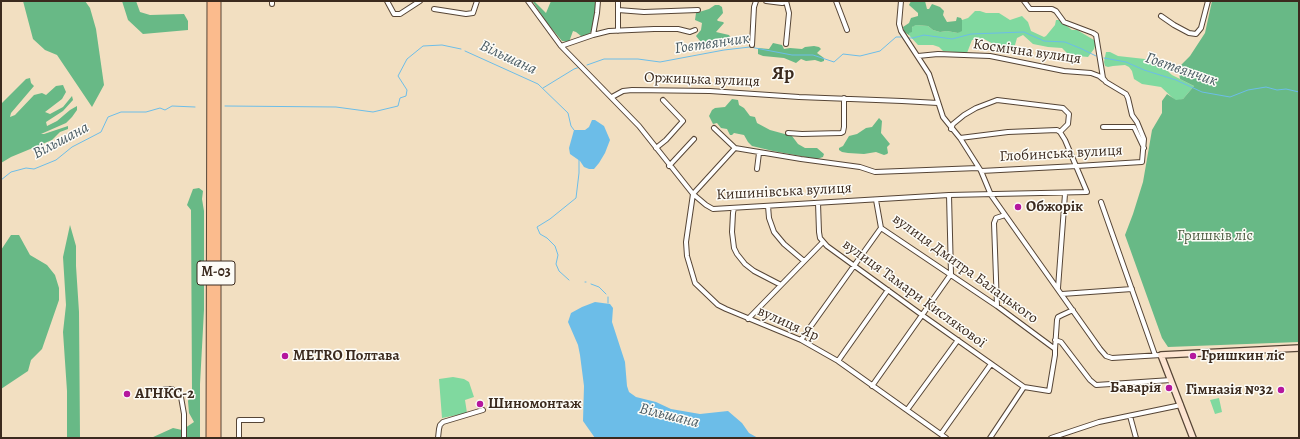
<!DOCTYPE html>
<html>
<head>
<meta charset="utf-8">
<style>
	body { margin:0 }
	#map { position:relative; width:1300px; height:439px; overflow:hidden; background:#f2dfc1; font-family:Alegreya,serif }
	canvas { display:block }
	.frame { position:absolute; inset:0; border:2px solid #3b2a1e; pointer-events:none }
</style>
</head>
<body>
<div id="map">
<canvas width="1300" height="439"></canvas>
<div class="frame"></div>
</div>
<script>
const g = document.querySelector('canvas').getContext('2d');
g.lineJoin = 'round';
function paint(path, color) { g.fillStyle = color; g.fill(path, 'evenodd'); }
const shape = rows => new Path2D(rows.map(r => 'M' + r).join(''));
function strokePath(path, color, width, dash) { g.strokeStyle = color; g.lineWidth = width; g.lineCap = dash ? 'butt' : 'round'; g.setLineDash(dash || []); g.stroke(path); }
function write(font, color, halo, rows, align = 'center') {
  g.font = font + ' Alegreya,serif'; g.lineWidth = 3; g.setLineDash([]); g.textBaseline = 'middle'; g.strokeStyle = halo; g.fillStyle = color; for (const [text, x, y, turn = 0] of rows) {
    g.save(); g.translate(x, y); g.rotate((+turn || 0) * Math.PI / 180); g.textAlign = isNaN(turn) ? turn : align; if (halo) g.strokeText(text, 0, 0); g.fillText(text, 0, 0); g.restore();
  }
}
paint(shape([
	[975,11,980,11,986,13,999,13,1010,20,1022,16,1028,22,1031,31,1044,37,1046,36,1055,25,1056,20,1059,20,1072,30,1077,30,1094,40,1096,42,1094,49,1088,57,1069,55,1062,48,1048,47,1033,44,1023,35,1017,38,1015,45,1011,50,1003,52,999,47,984,39,972,40,967,53,943,51,939,47,933,45,918,45,908,34,913,26,916,25,928,26,933,30,940,32,947,31,958,33,962,29,962,20,968,18],
	[1106,52,1110,52,1118,56,1145,59,1163,67,1172,75,1194,86,1183,99,1176,101,1161,87,1142,84,1134,79,1132,71,1129,67,1125,65,1113,66,1108,67,1105,66,1104,62],
	[453,377,464,379,469,382,474,397,465,400,467,413,442,418,439,379],
	[1219,398,1222,412,1215,414,1210,400]
]), '#80d99f');
paint(shape([
	[23,1,85,1,90,8,96,29,104,85,92,107,57,55,45,50,33,39],
	[122,1,136,1,140,12,150,15,184,14,188,21,188,30,143,34,128,20],
	[534,1,546,13,551,1,597,1,591,32,586,36,581,36,576,32,573,31,569,42,562,41,547,23,533,2],
	[911,1,925,1,927,9,929,9,932,4,940,7,944,11,943,15,947,22,956,21,957,17,961,18,962,20,962,31,958,33,947,31,940,32,933,30,928,26,916,25,912,27,912,32,909,33,909,35,904,32,903,27,909,23,911,18,918,16,918,13,909,5],
	[1212,1,1299,1,1299,342,1168,347,1162,338,1125,235,1133,214,1143,182,1152,130,1162,113,1162,101,1167,94,1176,100,1183,99,1194,86,1180,79,1178,68,1190,56,1205,33],
	[715,5,719,5,722,7,723,13,717,20,718,21,723,22,724,23,716,32,729,35,731,38,728,42,725,42,720,39,718,44,715,45,700,41,696,36,701,30,702,23,695,20,696,13,709,9],
	[773,43,782,45,784,49,790,48,802,49,805,47,814,46,819,47,821,49,817,53,824,58,824,61,821,62,815,60,806,61,801,59,796,63,784,58,763,56,758,54,758,48,769,49],
	[30,78,31,83,34,86,11,113,10,117,15,115,34,95,42,93,46,95,56,86,63,85,66,92,62,99,45,112,50,114,63,107,72,96,73,100,63,111,46,122,47,126,57,121,70,110,77,106,77,110,72,117,66,123,41,134,44,134,68,126,68,129,60,132,52,140,11,157,1,163,1,104,26,79],
	[732,99,738,100,739,105,744,108,750,116,755,117,757,123,770,130,792,136,798,144,805,148,817,148,824,154,823,157,817,159,773,151,752,146,748,142,744,135,734,133,732,135,730,135,727,129,721,128,717,123,713,124,709,116,712,110,715,108,725,107],
	[879,118,882,121,881,133,890,144,887,147,888,153,887,154,884,155,876,152,864,154,848,153,842,152,839,150,839,148,843,146,849,136,857,134,866,128,872,127],
	[199,188,203,191,202,199,204,211,204,310,200,384,200,438,151,438,173,428,182,430,194,422,189,413,188,401,192,391,191,210,187,205,193,189],
	[70,225,76,246,76,266,79,312,80,438,67,438,67,391,63,332,66,305,63,257],
	[11,235,19,235,30,255,47,265,55,275,59,288,59,300,42,349,31,360,28,371,1,389,1,250]
]), '#68b986');
paint(shape([
	[592,120,595,120,604,126,610,140,605,153,599,163,594,169,589,169,584,167,580,161,570,154,569,148,574,130,585,130,589,127],
	[595,302,610,304,613,308,612,322,625,362,627,386,629,392,636,397,656,402,671,409,700,414,728,411,742,423,749,433,758,438,595,438,583,421,584,386,580,355,578,345,568,322,571,313,582,307]
]), '#6cbde8');
strokePath(shape([
	[908,38,913,38,924,35,952,39,971,34,1024,32,1044,41,1065,42,1082,49,1096,56],
	[465,51,538,84,568,113,571,126,574,130],
	[1104,58,1126,62,1144,70,1176,80,1202,92,1230,97,1248,90,1266,87,1277,90,1286,89,1299,92],
	[587,65,604,59,638,59,660,62,724,50,750,47,792,55,813,55,834,62,843,54,860,56,880,51,896,37,901,37],
	[543,88,574,69,580,67],
	[225,106,336,107,373,112,398,106,400,98,406,96,407,90,398,76,407,59,423,46,442,45,461,49],
	[1,180,11,172,26,168,34,169,56,160,72,147,101,132,108,117,121,112,146,112,160,108,165,110,172,106,195,107],
	[569,280,559,271,556,264,558,255,555,246,547,238,540,234,537,227,550,219,576,198,579,173,579,159],
	[585,282,586,282],
	[591,284,599,287,606,294],
	[608,303,608,297]
]), '#6cbde8', 1);
const street = shape([
	[272,1,272,4],
	[387,1,394,14,400,14,420,1],
	[528,1,561,46,639,126,693,194,706,205,713,209,949,195,1087,192,1065,140,1060,132,1057,130,1008,132,960,138],
	[766,1,782,3,786,2],
	[836,1,847,30],
	[901,1,899,24,901,31,929,74,943,117,960,138,981,171,991,195,1100,349,1106,356,1112,358,1161,355],
	[434,9,466,14,473,13,477,1],
	[618,10,644,12,698,10],
	[1161,16,1174,25,1189,33,1196,34,1201,28,1208,1],
	[618,31,618,1],
	[593,35,597,13,598,1],
	[786,44,789,13,786,1],
	[752,45,754,7,756,1],
	[561,46,593,35,609,31,654,29,678,29,690,32,695,30],
	[918,56,938,54,990,56,1064,71,1091,73,1099,76,1104,80],
	[612,97,623,91,632,90,710,91,799,97,902,101,938,103],
	[1103,127,1134,127,1144,148],
	[714,128,735,148,801,159,860,167,875,172,978,168],
	[951,129,953,124,964,115,976,108,997,100,1063,108,1069,114,1068,124,1060,132],
	[788,133,802,134,841,133,843,132,844,127,844,98],
	[656,148,666,140,683,121,663,100],
	[735,148,693,194,686,242,687,256,695,283,718,305,726,309,801,340,838,361,946,438],
	[669,166,694,139],
	[757,169,759,153],
	[981,171,1077,166,1142,162,1144,139,1137,122,1132,115,1128,98,1126,94,1106,82,1103,78,1096,35,1093,33,1064,22,1056,11,1052,9,1030,9,1024,1],
	[876,200,881,228,997,306,1055,349],
	[1101,202,1155,355],
	[818,203,819,232,820,238,827,246,922,315,1024,387,1049,391,1055,355,1055,349,1057,320,1058,317,1062,315,1073,310],
	[768,206,769,218,774,232,784,244,804,261],
	[734,208,733,213,732,232,734,248,737,254,745,264,754,271,781,285],
	[1058,288,1065,194],
	[1062,294,1132,289],
	[997,306,994,223,996,218,1005,215],
	[748,319,823,242],
	[801,340,881,228],
	[1055,340,1061,342,1090,380,1096,385,1171,380],
	[838,361,888,290],
	[872,386,951,274,949,195],
	[165,389,172,389,181,397,184,414,184,438],
	[907,410,958,340],
	[1130,416,1136,438],
	[941,434,991,364],
	[239,438,239,420,262,420],
	[438,438,439,429,440,425,443,422,483,410],
	[990,438,1024,387],
	[1051,438,1099,422,1181,405]
]);
const secondary = shape([
	[1193,438,1161,355,1299,348]
]);
const highway = shape([
	[210,438,211,1],
	[217,438,217,1]
]);
strokePath(street, '#564536', 6);
strokePath(secondary, '#564536', 8);
strokePath(highway, '#564536', 9);
strokePath(street, '#fff', 4);
strokePath(secondary, '#fde4d1', 5.5);
strokePath(highway, '#fbbb8d', 7);
for (const [x, y, r, color] of [
	[1018,207,4,"#b5179e"],
	[285,356,4,"#b5179e"],
	[1193,356,4,"#b5179e"],
	[1169,388,4,"#b5179e"],
	[1281,390,4,"#b5179e"],
	[127,394,4,"#b5179e"],
	[480,404,4,"#b5179e"]
]) { const dot = new Path2D(); dot.arc(x, y, r, 0, 2 * Math.PI); g.fillStyle = color; g.fill(dot); strokePath(dot, '#fdfcf7', 1.5); }
for (const [x, y, w] of [
	[216,273,38]
]) { const box = new Path2D(); box.roundRect(x - w / 2, y - 12, w, 24, 3); g.fillStyle = '#fdfcf7'; g.fill(box); strokePath(box, '#3b2a1e', 1); }
write('bold 14px', '#3b2a1e', null, [
	["М-03",216,273]
]);
write('15px', '#3b2a1e', '#fdfcf7', [
	["Космічна вулиця",1027,52,8],
	["Оржицька вулиця",702,80,2],
	["Глобинська вулиця",1061,154,-3],
	["Кишинівська вулиця",784,192,-3],
	["вулиця Дмитра Балацького",965,269,36],
	["вулиця Тамари Кислякової",914,294,36],
	["вулиця Яр",788,324,24]
]);
write('bold 15px', '#3b2a1e', '#fdfcf7', [
	["Обжорік",1026,207],
	["METRO Полтава",293,356],
	["Гришкин ліс",1201,356],
	["Баварія",1161,388,"right"],
	["Гімназія №32",1273,390,"right"],
	["АГНКС-2",135,394],
	["Шиномонтаж",488,404]
], 'left');
write('15px', '#505f45', '#fdfcf7', [
	["Гришків ліс",1215,236]
]);
write('italic 16px', '#4c5d65', '#fdfcf7', [
	["Говтвянчик",712,44,-8],
	["Вільшана",508,58,25],
	["Говтвянчик",1181,70,19],
	["Вільшана",61,141,-28],
	["Вільшана",669,416,14]
]);
write('bold 19px', '#3b2a1e', '#fdfcf7', [
	["Яр",783,74]
]);
</script>
</body>
</html>
